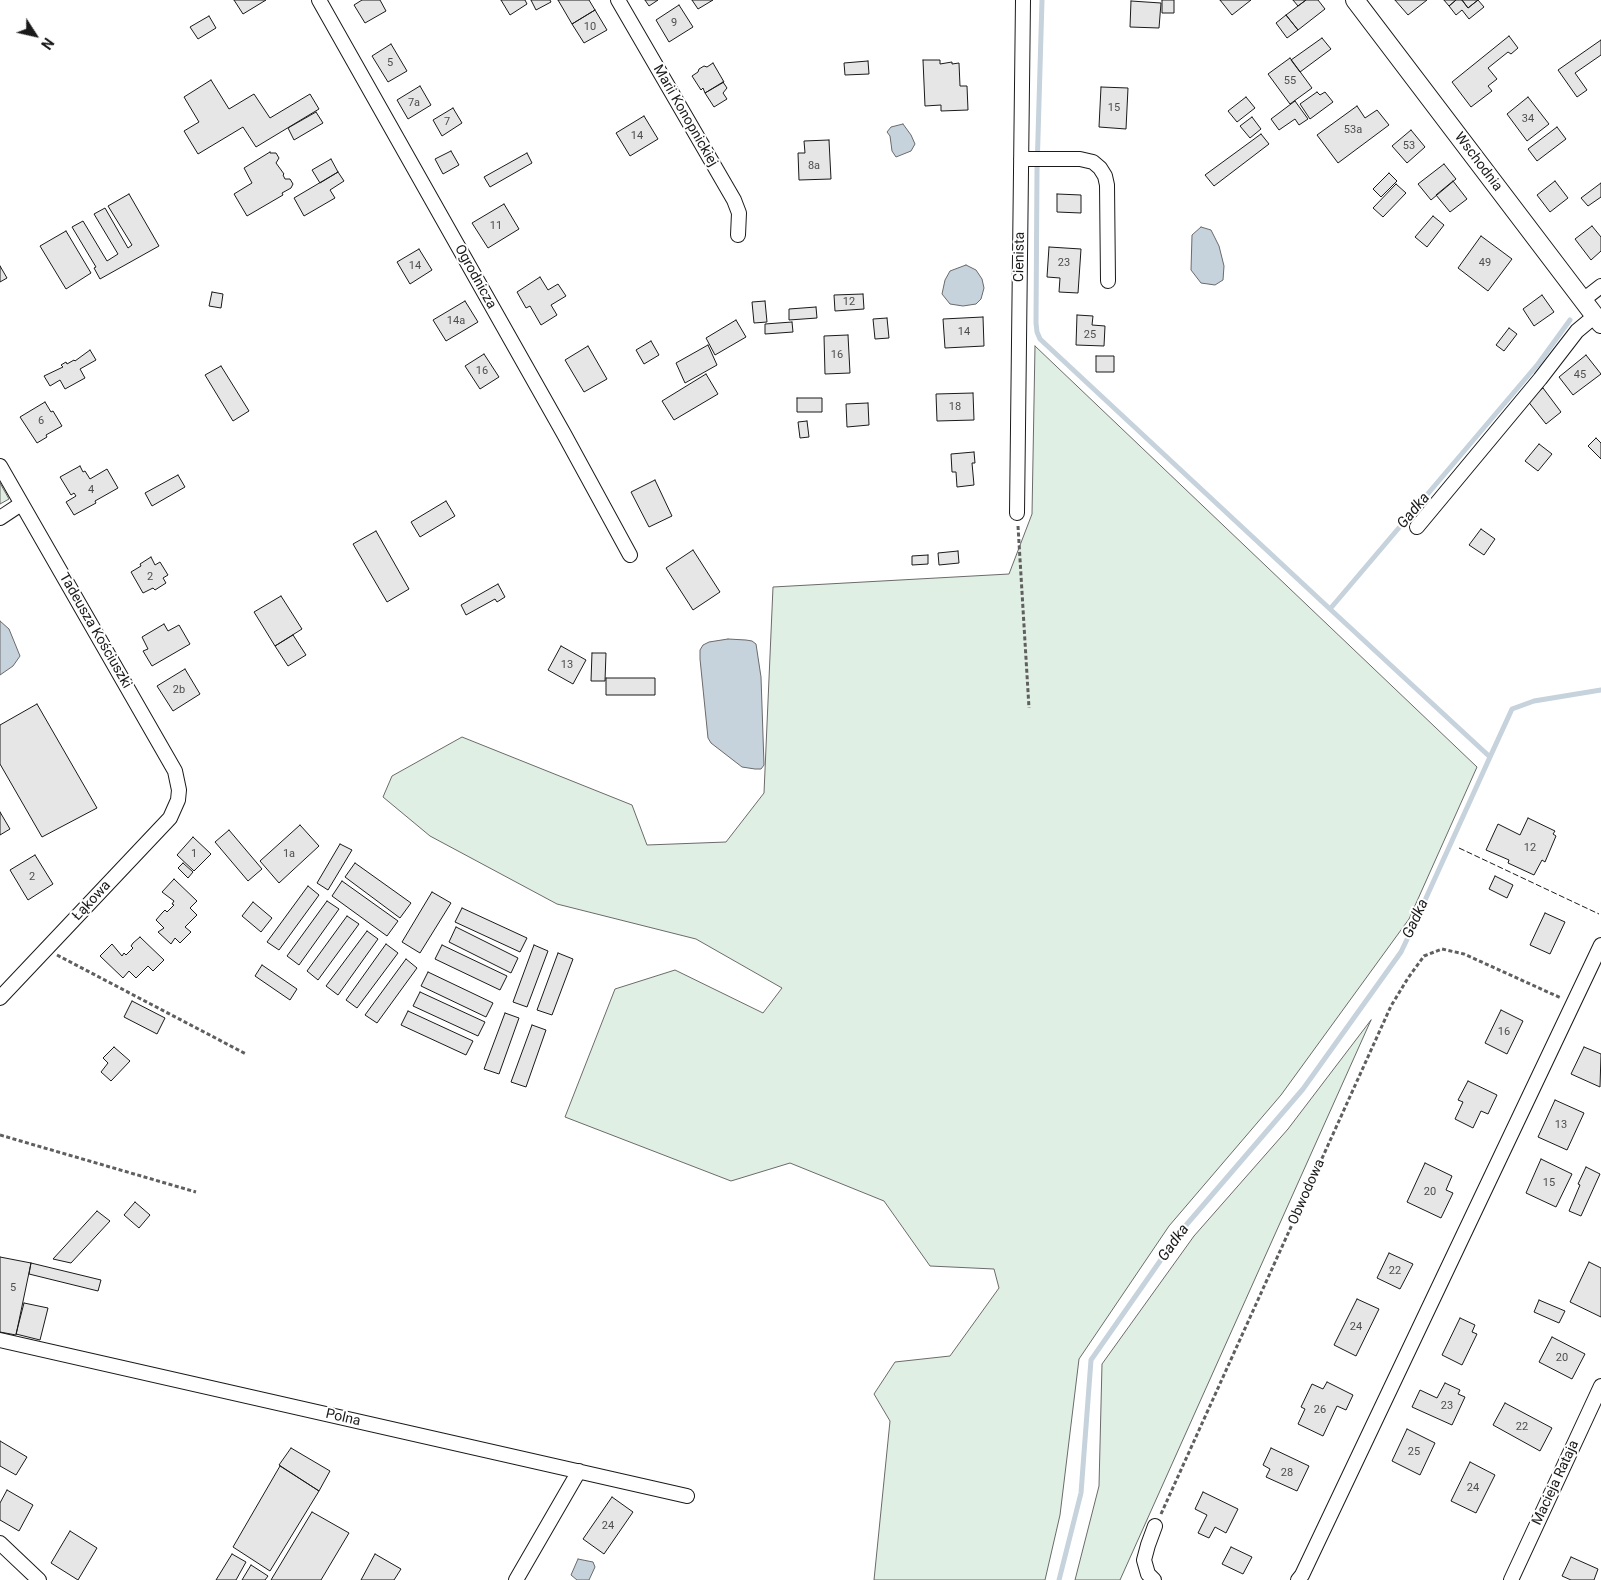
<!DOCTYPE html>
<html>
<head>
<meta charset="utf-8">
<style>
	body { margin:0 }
	#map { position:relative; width:1601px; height:1580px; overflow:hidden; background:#fff; font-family:Roboto,sans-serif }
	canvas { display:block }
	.north { position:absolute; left:10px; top:10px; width:50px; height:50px; -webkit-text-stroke:4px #fff; paint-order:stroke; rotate:125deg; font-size:14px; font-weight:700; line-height:20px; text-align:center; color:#1a1a1a }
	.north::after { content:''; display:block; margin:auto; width:18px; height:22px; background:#1a1a1a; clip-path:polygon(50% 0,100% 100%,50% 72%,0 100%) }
</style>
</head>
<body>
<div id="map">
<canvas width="1601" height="1580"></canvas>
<div class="north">N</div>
</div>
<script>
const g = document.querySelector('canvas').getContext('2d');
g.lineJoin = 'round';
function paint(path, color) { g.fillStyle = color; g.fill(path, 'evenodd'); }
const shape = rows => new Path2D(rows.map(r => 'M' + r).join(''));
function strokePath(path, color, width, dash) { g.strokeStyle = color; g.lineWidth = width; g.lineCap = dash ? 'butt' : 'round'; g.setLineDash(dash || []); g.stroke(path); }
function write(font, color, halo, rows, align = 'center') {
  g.font = font + ' Roboto,sans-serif'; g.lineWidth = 4; g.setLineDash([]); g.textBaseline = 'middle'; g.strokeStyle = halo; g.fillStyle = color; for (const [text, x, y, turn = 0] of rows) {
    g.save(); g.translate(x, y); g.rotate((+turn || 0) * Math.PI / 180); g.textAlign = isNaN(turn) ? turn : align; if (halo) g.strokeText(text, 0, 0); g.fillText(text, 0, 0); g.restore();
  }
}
const green = shape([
	[1035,346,1477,767,1409,919,1281,1095,1169,1226,1079,1359,1060,1515,1045,1580,874,1580,890,1421,874,1394,895,1362,950,1356,999,1288,994,1269,930,1266,884,1201,790,1163,731,1181,565,1117,615,989,675,970,763,1013,782,988,696,939,557,904,430,836,383,797,392,776,462,737,632,805,647,845,726,842,764,793,773,587,1009,574,1032,514,1035,346],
	[0,483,9,499,0,504,0,483],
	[1371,1020,1120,1580,1075,1580,1099,1486,1102,1364,1194,1236,1288,1129,1371,1020]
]);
paint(green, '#e0efe3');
strokePath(green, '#6a6a6a', 1);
const water = shape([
	[903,124,911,135,915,144,911,151,896,157,892,151,890,136,887,132,891,127,903,124],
	[1201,227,1211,230,1219,246,1224,266,1223,280,1215,285,1201,283,1191,270,1192,235,1201,227],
	[966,265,976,270,982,279,984,288,981,299,976,304,963,306,950,304,942,294,945,280,950,271,966,265],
	[0,621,9,629,20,656,13,666,0,675,0,621],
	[728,639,746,640,752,641,756,644,761,677,764,765,761,769,755,769,742,767,711,743,708,738,700,659,700,650,703,645,709,642,728,639],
	[578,1559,593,1562,595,1567,589,1580,577,1580,571,1575,578,1559]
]);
paint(water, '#c6d2dc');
strokePath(water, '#6a6a6a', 1);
strokePath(shape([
	[1042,0,1037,171,1036,323,1037,332,1040,339,1330,609],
	[1490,757,1512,709,1534,701,1601,690],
	[1059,1580,1081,1493,1091,1360,1181,1231,1303,1089,1401,952,1411,931,1490,757,1330,609,1538,364,1570,320]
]), '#c6d2dc', 5);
const building = shape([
	[234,0,266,0,243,14,234,0],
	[362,0,380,0,386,11,365,23,354,5,362,0],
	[501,0,525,0,527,4,510,15,501,0],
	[531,0,550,0,551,2,536,10,531,0],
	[558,0,589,0,595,10,572,24,558,0],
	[645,0,658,0,649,6,645,0],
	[692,0,713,0,698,9,692,0],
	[1162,0,1174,0,1174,13,1162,13,1162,0],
	[1220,0,1251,0,1232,15,1220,0],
	[1293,0,1306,0,1298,6,1293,0],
	[1306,0,1318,0,1325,9,1298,30,1286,15,1306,0],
	[1395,0,1427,0,1408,15,1395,0],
	[1444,0,1456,0,1449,6,1444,0],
	[1456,0,1462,0,1468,8,1478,0,1484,7,1469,19,1462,10,1456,15,1449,6,1456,0],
	[1462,0,1478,0,1468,8,1462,0],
	[1131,1,1161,3,1159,28,1130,27,1131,1],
	[679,5,693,27,669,42,656,20,679,5],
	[595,10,607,30,584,43,572,24,595,10],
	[1286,15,1298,30,1287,38,1276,23,1286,15],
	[209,16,216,28,198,39,190,27,209,16],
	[1509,36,1518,48,1511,54,1508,52,1488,68,1497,79,1488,86,1492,91,1471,107,1452,82,1509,36],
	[1322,38,1331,49,1300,72,1291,60,1322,38],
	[1601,40,1601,55,1575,73,1587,90,1577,97,1558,70,1601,40],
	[391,44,407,71,388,82,372,56,391,44],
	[1290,58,1312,88,1290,104,1268,74,1290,58],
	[923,60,940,60,940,64,952,62,952,64,959,63,960,86,967,86,968,110,941,111,941,105,925,106,923,60],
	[868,61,869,74,845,75,844,63,868,61],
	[713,63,724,82,705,93,703,88,701,90,692,76,698,72,699,69,704,66,707,67,713,63],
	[211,80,229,109,254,94,270,118,310,94,319,109,256,147,243,127,198,154,184,131,199,122,184,97,211,80],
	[723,82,727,88,723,93,727,99,714,107,705,93,723,82],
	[420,86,431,105,408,119,397,100,420,86],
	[1101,87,1128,88,1126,129,1099,127,1101,87],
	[1317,92,1320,95,1325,92,1333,102,1310,119,1300,104,1317,92],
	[1246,97,1255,108,1237,122,1228,111,1246,97],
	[1528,97,1549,124,1527,141,1507,114,1528,97],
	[1295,101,1308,119,1299,125,1295,119,1279,130,1271,119,1295,101],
	[1357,106,1365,118,1377,110,1389,125,1338,163,1317,135,1357,106],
	[453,108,462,123,442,136,433,120,453,108],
	[316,112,323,123,294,140,288,128,316,112],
	[644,116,658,139,630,156,616,133,644,116],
	[1252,117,1261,129,1250,138,1240,126,1252,117],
	[1557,127,1566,139,1537,161,1528,149,1557,127],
	[1411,130,1425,147,1407,163,1392,146,1411,130],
	[1261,134,1269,144,1214,186,1205,175,1261,134],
	[829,140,831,179,799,180,798,153,805,153,804,141,829,140],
	[451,151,459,165,443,174,435,159,451,151],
	[270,152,270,153,276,153,279,158,276,163,284,174,283,175,285,179,290,179,293,184,291,188,282,193,283,195,247,216,234,194,252,183,244,168,270,152],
	[527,153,532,163,490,187,484,177,527,153],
	[331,159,338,172,320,183,312,170,331,159],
	[1444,164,1456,179,1431,200,1418,184,1444,164],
	[338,172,344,181,330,190,335,198,304,216,294,198,338,172],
	[1389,173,1397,181,1381,197,1373,189,1389,173],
	[1453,181,1467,199,1450,212,1436,195,1453,181],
	[1555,181,1568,198,1550,212,1537,195,1555,181],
	[1601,183,1601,197,1588,206,1581,198,1601,183],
	[1396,184,1406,193,1383,217,1373,208,1396,184],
	[129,194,159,246,100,279,94,268,96,267,72,227,83,221,107,261,118,254,94,214,105,208,128,248,132,245,108,206,129,194],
	[1057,194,1081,195,1081,213,1057,212,1057,194],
	[504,204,519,229,488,248,472,223,504,204],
	[1433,216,1444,225,1427,247,1415,237,1433,216],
	[1592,226,1601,237,1601,251,1591,260,1575,239,1592,226],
	[66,231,91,273,66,289,40,246,66,231],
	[1481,236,1512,259,1488,291,1458,268,1481,236],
	[1049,247,1081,249,1078,293,1059,292,1060,278,1047,277,1049,247],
	[419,249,432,270,410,284,397,262,419,249],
	[0,266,7,278,0,282,0,266],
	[540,277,548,290,558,284,566,296,551,305,557,315,541,325,530,306,526,308,517,292,540,277],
	[212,292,223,294,221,308,209,306,212,292],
	[863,294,864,309,835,311,834,295,863,294],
	[1542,295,1554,312,1534,326,1523,309,1542,295],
	[465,301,478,322,446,341,433,320,465,301],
	[765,301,767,322,754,323,752,302,765,301],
	[816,307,817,318,789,320,789,309,816,307],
	[1077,315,1093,316,1092,325,1105,326,1104,346,1076,345,1077,315],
	[983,317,984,346,945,348,943,319,983,317],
	[887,318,889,338,875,339,873,319,887,318],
	[736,320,746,337,715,355,706,338,736,320],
	[792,322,793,332,765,334,765,324,792,322],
	[1509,328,1517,334,1504,351,1496,345,1509,328],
	[848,335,850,373,825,374,824,336,848,335],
	[651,341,659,355,644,364,636,350,651,341],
	[708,345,717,365,685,383,676,363,708,345],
	[588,346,607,379,584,392,565,360,588,346],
	[90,350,96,360,80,369,85,378,65,389,60,380,50,386,44,376,63,367,61,365,66,362,67,364,74,360,75,361,90,350],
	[484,354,499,377,480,389,465,366,484,354],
	[1586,355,1601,374,1573,395,1559,377,1586,355],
	[1096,356,1114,356,1114,372,1096,372,1096,356],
	[221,366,249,411,233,421,205,375,221,366],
	[706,374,718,394,674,420,662,401,706,374],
	[1543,388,1561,412,1546,424,1527,400,1543,388],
	[973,393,974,420,937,421,936,394,973,393],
	[797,398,822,398,822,412,797,412,797,398],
	[45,402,51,412,53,411,62,426,46,435,47,437,37,443,20,417,45,402],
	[868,403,869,425,847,427,846,404,868,403],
	[807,421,809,437,800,438,798,422,807,421],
	[1596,438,1601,443,1601,459,1588,446,1596,438],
	[1539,444,1552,454,1538,471,1525,461,1539,444],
	[974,452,975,463,972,463,974,485,957,487,956,472,952,472,951,454,974,452],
	[80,466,83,472,85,471,90,479,107,469,118,488,95,501,96,503,74,515,66,502,76,496,74,493,71,495,60,477,80,466],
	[178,475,185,487,152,506,145,493,178,475],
	[655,480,672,516,649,527,631,492,655,480],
	[446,501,455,516,420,537,411,522,446,501],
	[1481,529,1495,539,1484,555,1469,545,1481,529],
	[376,531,409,589,387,602,353,544,376,531],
	[693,550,720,592,693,610,666,568,693,550],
	[958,551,959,563,939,565,938,553,958,551],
	[928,555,928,564,912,565,912,556,928,555],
	[151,557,155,565,160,562,168,575,163,578,166,583,155,590,153,588,143,593,131,572,141,566,140,564,151,557],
	[498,584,505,597,497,602,495,599,466,615,461,605,498,584],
	[281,596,302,629,275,646,254,612,281,596],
	[164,624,168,631,179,625,190,644,152,666,143,651,148,649,142,637,164,624],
	[293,635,306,655,288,666,275,646,293,635],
	[561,646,586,660,573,684,548,670,561,646],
	[592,653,606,653,605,681,591,681,592,653],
	[185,669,200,694,173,711,157,686,185,669],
	[606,678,655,678,655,695,606,695,606,678],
	[37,704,97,808,42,837,0,764,0,725,37,704],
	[0,812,10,829,0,835,0,812],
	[1528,818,1555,831,1553,834,1556,836,1545,862,1542,860,1534,875,1508,863,1509,860,1486,850,1498,824,1520,835,1528,818],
	[300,825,319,846,279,883,260,861,300,825],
	[229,830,262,869,248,881,215,842,229,830],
	[193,837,211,854,194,871,177,855,193,837],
	[340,844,352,850,328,890,317,883,340,844],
	[35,855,53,884,28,900,10,870,35,855],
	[183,863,193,872,188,878,178,868,183,863],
	[355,863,411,903,400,918,345,877,355,863],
	[1495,876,1513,885,1507,898,1489,889,1495,876],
	[174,879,197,901,190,908,197,915,185,927,191,932,180,943,175,938,171,944,158,932,164,928,156,920,162,913,165,910,167,912,174,905,172,904,174,901,162,892,174,879],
	[342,881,398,921,387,936,332,896,342,881],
	[308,886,319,895,279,950,267,942,308,886],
	[432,892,451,903,420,953,402,942,432,892],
	[327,901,339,909,299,965,287,956,327,901],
	[253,902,272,918,261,932,242,916,253,902],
	[462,908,527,938,520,952,455,922,462,908],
	[1545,913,1565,922,1550,954,1530,945,1545,913],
	[347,916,359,924,318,980,307,971,347,916],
	[456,927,518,958,511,973,449,942,456,927],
	[367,931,378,939,338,995,326,986,367,931],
	[140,937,164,960,153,971,148,966,136,978,129,971,123,978,100,956,112,944,122,956,124,953,126,955,133,948,131,946,133,943,140,937],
	[386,944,398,953,357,1008,346,1000,386,944],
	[442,945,507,976,500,990,435,959,442,945],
	[534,945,548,951,527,1007,513,1002,534,945],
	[558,953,573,959,552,1015,537,1010,558,953],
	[406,959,417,968,377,1023,365,1015,406,959],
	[262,965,297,989,290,1000,255,976,262,965],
	[428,972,493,1003,486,1017,421,986,428,972],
	[420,992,485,1022,478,1036,413,1006,420,992],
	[132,1001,165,1018,157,1034,124,1017,132,1001],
	[1501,1010,1523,1021,1507,1054,1485,1043,1501,1010],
	[408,1011,473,1041,466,1055,401,1025,408,1011],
	[505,1013,519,1018,499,1074,484,1069,505,1013],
	[532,1025,546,1030,526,1087,511,1082,532,1025],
	[114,1047,130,1061,111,1081,101,1072,108,1063,103,1058,114,1047],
	[1584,1047,1601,1054,1600,1087,1571,1074,1584,1047],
	[1468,1081,1497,1095,1488,1114,1481,1111,1473,1128,1455,1119,1463,1102,1458,1100,1468,1081],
	[1555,1100,1584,1113,1567,1150,1538,1137,1555,1100],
	[1541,1159,1572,1174,1556,1207,1526,1193,1541,1159],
	[1425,1163,1452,1176,1446,1190,1453,1193,1441,1218,1407,1202,1425,1163],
	[1586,1167,1600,1174,1581,1216,1569,1211,1580,1185,1578,1184,1586,1167],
	[135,1202,150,1215,139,1228,124,1215,135,1202],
	[97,1211,110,1221,71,1263,53,1259,97,1211],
	[1389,1253,1413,1264,1400,1289,1377,1278,1389,1253],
	[0,1257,31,1263,16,1335,0,1332,0,1257],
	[1589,1262,1601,1268,1601,1317,1570,1302,1589,1262],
	[31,1263,101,1280,98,1291,29,1274,31,1263],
	[1357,1299,1379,1309,1356,1356,1334,1345,1357,1299],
	[1539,1300,1565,1311,1559,1323,1534,1312,1539,1300],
	[24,1303,48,1308,40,1340,16,1334,24,1303],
	[1460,1318,1475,1325,1472,1332,1477,1334,1462,1365,1442,1355,1460,1318],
	[1552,1337,1585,1354,1572,1379,1539,1362,1552,1337],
	[1327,1382,1353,1395,1346,1410,1337,1406,1323,1436,1298,1424,1305,1409,1301,1407,1312,1384,1323,1389,1327,1382],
	[1445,1383,1460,1390,1458,1394,1465,1397,1452,1425,1412,1407,1420,1390,1437,1398,1445,1383],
	[1505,1403,1552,1428,1540,1451,1493,1425,1505,1403],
	[1407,1429,1435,1443,1420,1475,1392,1461,1407,1429],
	[0,1441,27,1457,16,1475,0,1466,0,1441],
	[291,1448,330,1471,319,1491,279,1465,291,1448],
	[1271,1448,1309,1466,1297,1491,1266,1477,1270,1469,1263,1465,1271,1448],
	[1470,1462,1495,1475,1476,1513,1451,1501,1470,1462],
	[280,1466,319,1491,270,1571,233,1547,280,1466],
	[7,1490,33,1505,19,1531,0,1520,0,1503,7,1490],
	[1203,1492,1238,1509,1226,1533,1215,1527,1209,1538,1198,1533,1207,1515,1195,1509,1203,1492],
	[612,1497,633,1512,604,1554,583,1539,612,1497],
	[312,1512,349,1533,321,1580,271,1580,312,1512],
	[70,1531,97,1548,78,1580,51,1563,70,1531],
	[1231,1547,1252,1557,1243,1574,1222,1564,1231,1547],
	[232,1554,246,1562,236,1580,216,1580,232,1554],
	[375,1554,401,1569,394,1580,361,1580,375,1554],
	[1571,1557,1598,1569,1594,1580,1571,1580,1562,1576,1571,1557],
	[251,1565,268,1576,265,1580,242,1580,251,1565]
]);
paint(building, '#e6e6e6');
strokePath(building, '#1a1a1a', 1);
const minor = shape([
	[319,0,564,434,630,555],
	[618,0,734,200,739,213,738,235],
	[1021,159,1080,159,1093,162,1100,168,1105,176,1107,185,1108,281],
	[1583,300,1601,286],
	[0,466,175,771,179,790,178,800,170,818,0,998],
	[1017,513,1023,0],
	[0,518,21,504],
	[1417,527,1540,379,1577,331,1595,316],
	[0,1340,687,1496],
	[0,1543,39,1580],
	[516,1580,579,1471],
	[1154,1580,1148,1574,1144,1560,1148,1545,1155,1526],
	[1298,1580,1302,1575,1601,945],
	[1511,1580,1601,1386]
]);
const tertiary = shape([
	[1355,0,1601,324]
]);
strokePath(minor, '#1a1a1a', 16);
strokePath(tertiary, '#1a1a1a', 20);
strokePath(shape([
	[1018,526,1029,708],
	[57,955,246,1054],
	[0,1135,196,1192],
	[1161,1514,1391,1006,1408,978,1424,956,1442,949,1464,954,1561,998]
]), '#5f5f5f', 3, [4, 2.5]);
strokePath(minor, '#fff', 14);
strokePath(tertiary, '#fff', 18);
strokePath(shape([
	[1459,848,1599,914]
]), '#1a1a1a', 1, [6, 2.5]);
write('11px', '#4d4d4d', null, [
	["9",674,23],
	["10",590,27],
	["5",390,63],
	["55",1290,81],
	["7a",414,103],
	["15",1114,108],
	["34",1528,119],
	["7",447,122],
	["53a",1353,130],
	["14",637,136],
	["53",1409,146],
	["8a",814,166],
	["11",496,226],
	["23",1064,263],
	["49",1485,263],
	["14",415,266],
	["12",849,302],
	["14a",456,321],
	["14",964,332],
	["25",1090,335],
	["16",837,355],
	["16",482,371],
	["45",1580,375],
	["18",955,407],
	["6",41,421],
	["4",91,490],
	["2",150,577],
	["13",567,665],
	["2b",179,690],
	["12",1530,848],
	["1",194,854],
	["1a",289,854],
	["2",32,877],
	["16",1504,1032],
	["13",1561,1125],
	["15",1549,1183],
	["20",1430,1192],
	["22",1395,1271],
	["5",13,1288],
	["24",1356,1327],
	["20",1562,1358],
	["23",1447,1406],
	["26",1320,1410],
	["22",1522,1427],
	["25",1414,1452],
	["28",1287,1473],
	["24",1473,1488],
	["24",608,1526]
]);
write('14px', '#1a1a1a', '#fff', [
	["Marii Konopnickiej",685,116,60],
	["Wschodnia",1478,162,53],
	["Cienista",1020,257,-89],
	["Ogrodnicza",475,277,61],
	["Tadeusza Kościuszki",95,631,60],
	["Łąkowa",92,901,-47],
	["Obwodowa",1307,1192,-66],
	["Polna",343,1418,13],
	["Macieja Rataja",1556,1483,-65]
]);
write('italic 15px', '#1a1a1a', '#fff', [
	["Gadka",1414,511,-50],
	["Gadka",1416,919,-65],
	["Gadka",1174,1243,-54]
]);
</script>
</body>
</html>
